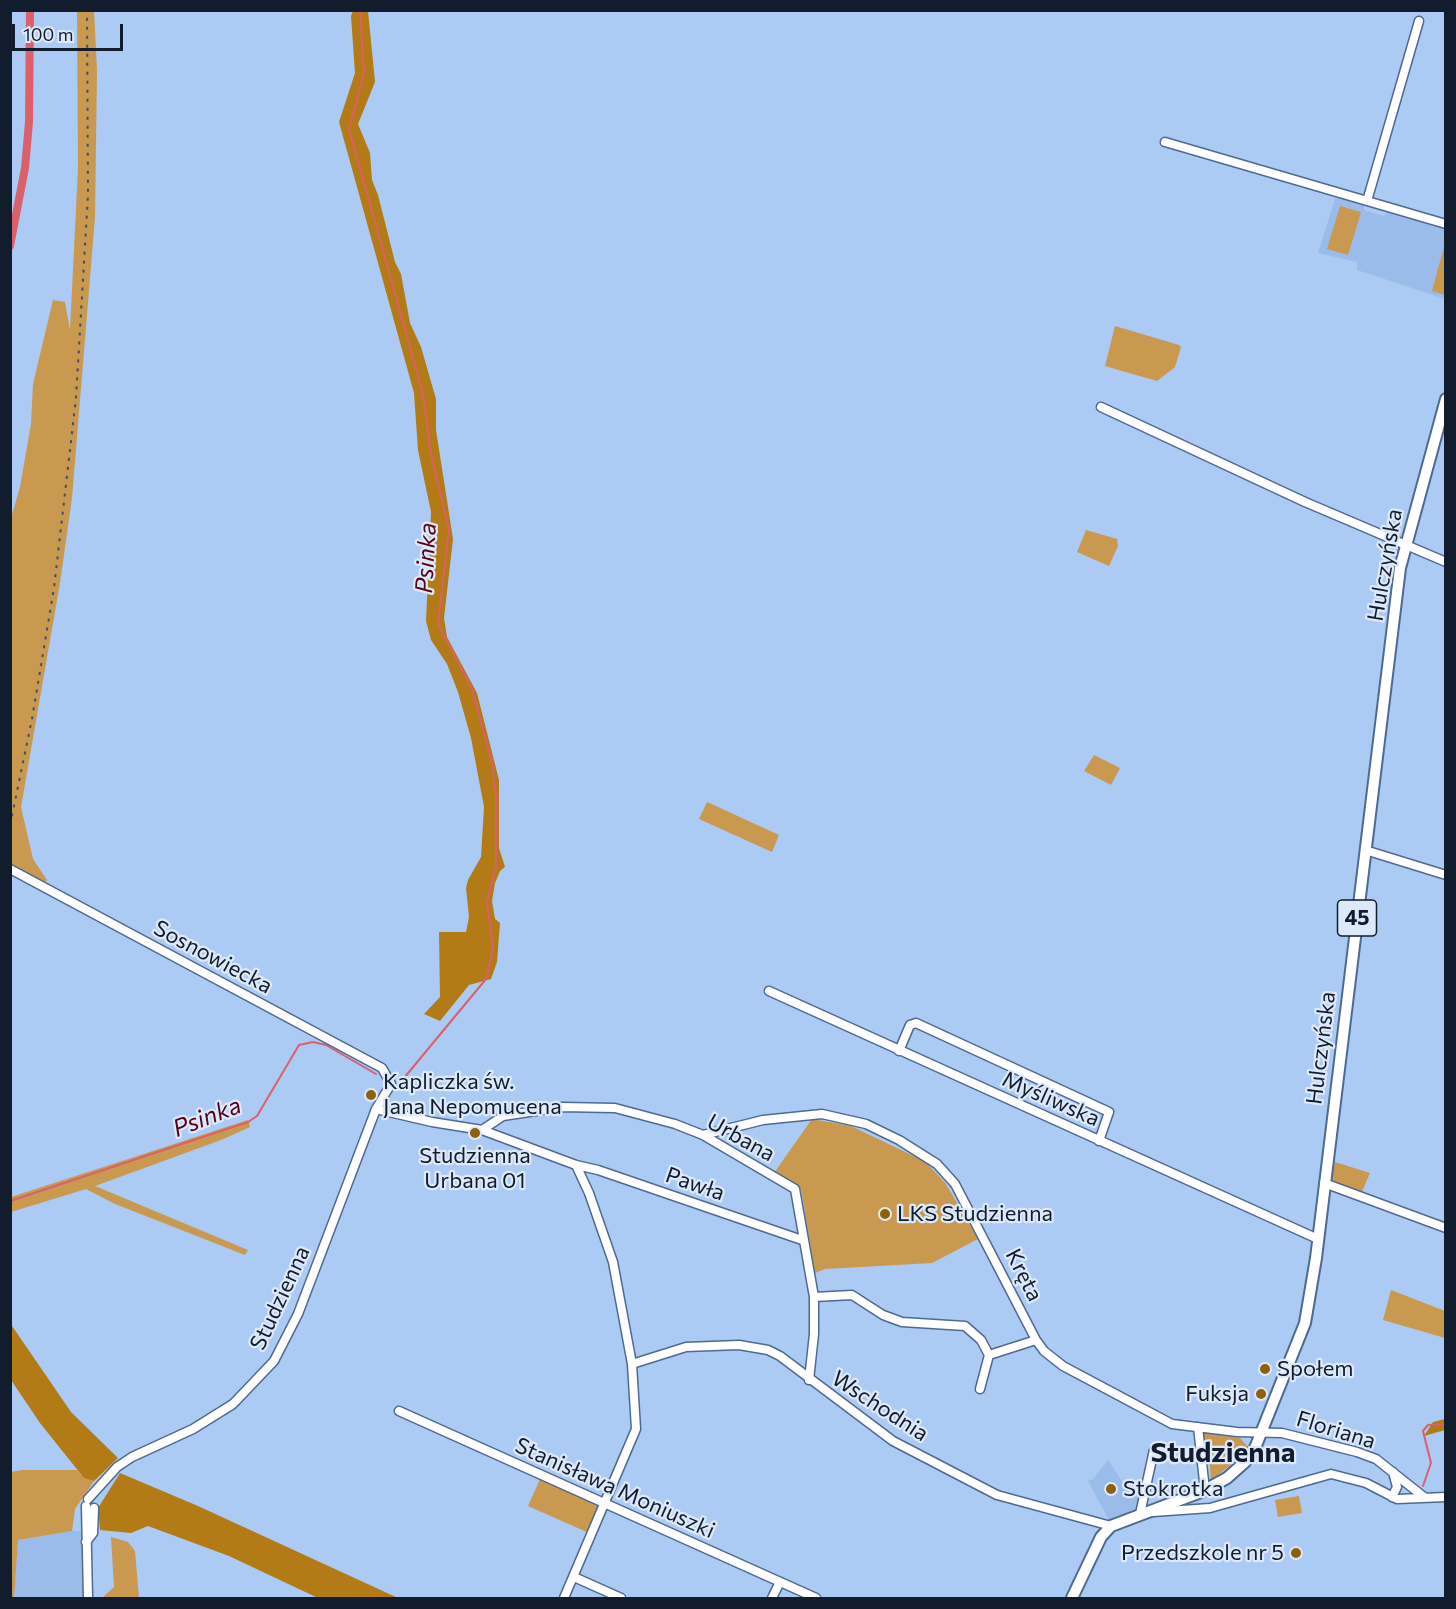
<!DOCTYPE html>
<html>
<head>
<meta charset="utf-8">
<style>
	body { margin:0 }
	#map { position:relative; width:1456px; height:1609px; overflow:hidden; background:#abcaf4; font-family:Commissioner,sans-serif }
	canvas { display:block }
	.frame { position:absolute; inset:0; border:12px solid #111c2c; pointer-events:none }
	.scale { position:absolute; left:12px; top:24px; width:111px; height:27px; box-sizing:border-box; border:3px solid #111c2c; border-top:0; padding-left:8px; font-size:18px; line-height:21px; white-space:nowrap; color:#111c2c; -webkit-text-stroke:4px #dce9fb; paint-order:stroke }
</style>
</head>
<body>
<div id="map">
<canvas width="1456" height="1609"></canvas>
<div class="frame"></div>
<div class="scale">100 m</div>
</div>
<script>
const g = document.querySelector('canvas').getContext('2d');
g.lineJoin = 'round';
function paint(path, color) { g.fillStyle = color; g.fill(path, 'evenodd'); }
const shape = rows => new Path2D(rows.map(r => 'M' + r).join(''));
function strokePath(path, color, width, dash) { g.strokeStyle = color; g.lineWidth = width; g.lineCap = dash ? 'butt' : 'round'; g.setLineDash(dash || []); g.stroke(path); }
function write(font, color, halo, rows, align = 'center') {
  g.font = font + ' Commissioner,sans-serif'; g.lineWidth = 4.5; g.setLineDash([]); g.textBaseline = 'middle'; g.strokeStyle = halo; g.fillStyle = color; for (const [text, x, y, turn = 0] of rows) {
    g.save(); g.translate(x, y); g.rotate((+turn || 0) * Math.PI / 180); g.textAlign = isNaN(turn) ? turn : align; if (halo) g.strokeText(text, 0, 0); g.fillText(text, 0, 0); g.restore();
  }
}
paint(shape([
	[1336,196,1365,205,1364,210,1383,216,1391,211,1445,226,1445,299,1357,270,1357,262,1318,253],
	[1108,1460,1127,1489,1145,1494,1140,1509,1110,1522,1088,1481,1093,1479],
	[72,1531,81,1531,85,1598,14,1598,18,1540]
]), '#9abceb');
paint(shape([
	[77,11,94,11,97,70,95,217,72,498,60,583,21,807,33,859,47,880,45,882,11,867,11,518,20,487,31,424,33,384,53,300,65,302,70,330,78,168],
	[1340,206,1361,212,1348,255,1327,249],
	[1445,243,1446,243,1445,295,1432,291],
	[1115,326,1179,345,1181,347,1175,367,1157,381,1105,366],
	[1086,530,1117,539,1118,546,1109,566,1077,552],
	[1094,755,1120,768,1111,785,1084,771],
	[707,802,779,835,772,852,699,819],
	[812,1119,851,1126,926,1162,946,1184,978,1239,932,1263,825,1269,815,1273,801,1189,774,1173],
	[248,1120,250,1127,221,1140,95,1186,248,1250,245,1255,115,1204,86,1189,11,1212,11,1197],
	[1335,1162,1370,1173,1361,1194,1331,1182],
	[1391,1290,1445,1311,1445,1338,1383,1320],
	[1203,1433,1240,1438,1248,1447,1240,1458,1211,1480,1208,1442,1204,1441],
	[22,1470,77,1470,84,1478,94,1481,75,1509,72,1531,18,1540,14,1598,11,1598,11,1472],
	[541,1477,602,1505,589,1533,528,1506],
	[1299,1496,1302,1513,1278,1517,1275,1500],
	[111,1537,128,1542,135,1551,139,1598,102,1598,114,1587]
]), '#c9994f');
paint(shape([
	[353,11,368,11,375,82,358,124,370,153,372,180,378,195,395,262,401,274,410,323,421,347,436,399,436,430,453,539,444,618,447,637,477,693,499,780,499,848,505,867,500,871,495,883,492,901,495,919,500,923,497,962,491,979,469,985,440,1021,424,1014,440,997,439,932,466,932,469,917,466,888,468,880,481,857,484,807,471,738,458,692,447,664,431,640,426,621,431,512,418,450,414,393,339,122,355,73,351,16],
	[10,1323,71,1412,118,1458,94,1481,84,1478,40,1423,11,1380],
	[1445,1419,1445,1430,1424,1436,1433,1422],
	[120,1473,198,1506,398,1598,318,1598,229,1556,148,1526,131,1533,100,1530,98,1508]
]), '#b27b16');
strokePath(shape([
	[360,10,364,73,349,129,423,394,431,454,449,529,438,624,472,689,492,763,496,795,496,866,487,902,493,949,486,979,404,1078],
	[10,1201,248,1122,257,1116,299,1045,313,1042,326,1045,376,1074],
	[1423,1486,1431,1463,1423,1431,1428,1425,1446,1424]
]), '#dc5f6c', 2);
strokePath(shape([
	[10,246,25,168,29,122,30,10]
]), '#dc5f6c', 8);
const minor = shape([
	[1165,142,1446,224],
	[1367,201,1419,21],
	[1101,407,1305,502,1446,562],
	[1365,850,1446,875],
	[10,869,382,1068,391,1084,376,1109,298,1314,274,1361,233,1404,193,1429,132,1457,117,1467,88,1499],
	[769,991,1318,1239],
	[899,1051,910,1025,916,1023,1109,1112,1099,1141],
	[376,1109,432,1122,482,1130,576,1165,598,1170,802,1240],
	[482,1130,503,1116,562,1107,615,1108,675,1124,703,1135,795,1189,814,1297,814,1334,809,1380],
	[703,1135,763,1120,822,1114,866,1124,899,1140,937,1164,955,1184,1036,1340,1044,1351,1063,1366,1172,1424,1237,1432,1282,1433,1357,1452,1376,1459,1424,1497],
	[1324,1183,1446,1228],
	[814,1297,852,1295,883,1315,902,1322,965,1326,981,1340,989,1355],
	[632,1364,686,1347,739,1345,768,1350,780,1356,893,1441,997,1495,1111,1526],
	[980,1389,989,1355,1036,1340],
	[399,1411,816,1598],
	[1198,1427,1205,1490],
	[1392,1497,1397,1487,1393,1472],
	[86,1506,88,1598],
	[1153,1512,1210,1508,1331,1474,1366,1483,1397,1499,1446,1497],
	[1140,1514,1154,1450],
	[86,1542,93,1533,94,1508],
	[574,1577,621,1598],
	[564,1598,636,1429,632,1364,613,1262,589,1193,576,1165],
	[772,1598,780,1582]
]);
const major = shape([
	[1072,1598,1101,1537,1111,1526,1201,1492,1227,1478,1245,1462,1255,1448,1305,1323,1316,1258,1400,568,1446,399]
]);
strokePath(minor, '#4e6a90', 11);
strokePath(major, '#4e6a90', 14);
strokePath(minor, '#fff', 8);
strokePath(major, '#fff', 10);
strokePath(shape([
	[10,825,32,719,54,588,76,398,88,195,87,10]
]), '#3f5068', 2, [3, 6]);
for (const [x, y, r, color] of [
	[371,1095,6,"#8e6108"],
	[475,1133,6,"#8e6108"],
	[885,1214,6,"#8e6108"],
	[1265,1369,6,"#8e6108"],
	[1261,1394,6,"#8e6108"],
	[1111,1489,6,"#8e6108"],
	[1296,1553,6,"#8e6108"]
]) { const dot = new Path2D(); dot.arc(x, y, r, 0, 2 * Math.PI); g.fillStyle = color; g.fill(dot); strokePath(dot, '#dce9fb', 2); }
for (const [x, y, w] of [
	[1357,918,39]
]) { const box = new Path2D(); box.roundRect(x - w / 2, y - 18, w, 36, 4.5); g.fillStyle = '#dce9fb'; g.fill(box); strokePath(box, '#111c2c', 1.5); }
write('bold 21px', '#111c2c', null, [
	["45",1357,918]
]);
write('22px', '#111c2c', '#dce9fb', [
	["Hulczyńska",1385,565,-80],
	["Sosnowiecka",213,957,28],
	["Hulczyńska",1321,1048,-83],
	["Myśliwska",1051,1099,24],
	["Urbana",741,1138,29],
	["Pawła",695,1184,19],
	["Kręta",1024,1275,63],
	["Studzienna",280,1298,-65],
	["Wschodnia",880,1406,33],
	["Floriana",1336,1430,17],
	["Stanisława Moniuszki",615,1488,24]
]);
write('22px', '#111c2c', '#dce9fb', [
	["Kapliczka św.",383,1082],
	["Jana Nepomucena",383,1107],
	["Studzienna",475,1156,"center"],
	["Urbana 01",475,1181,"center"],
	["LKS Studzienna",897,1214],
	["Społem",1277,1369],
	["Fuksja",1249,1394,"right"],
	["Stokrotka",1123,1489],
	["Przedszkole nr 5",1284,1553,"right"]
], 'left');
write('italic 24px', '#560317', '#dce9fb', [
	["Psinka",426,558,-87],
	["Psinka",207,1117,-21]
]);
write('bold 28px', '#111c2c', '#dce9fb', [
	["Studzienna",1223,1453]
]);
</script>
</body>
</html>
